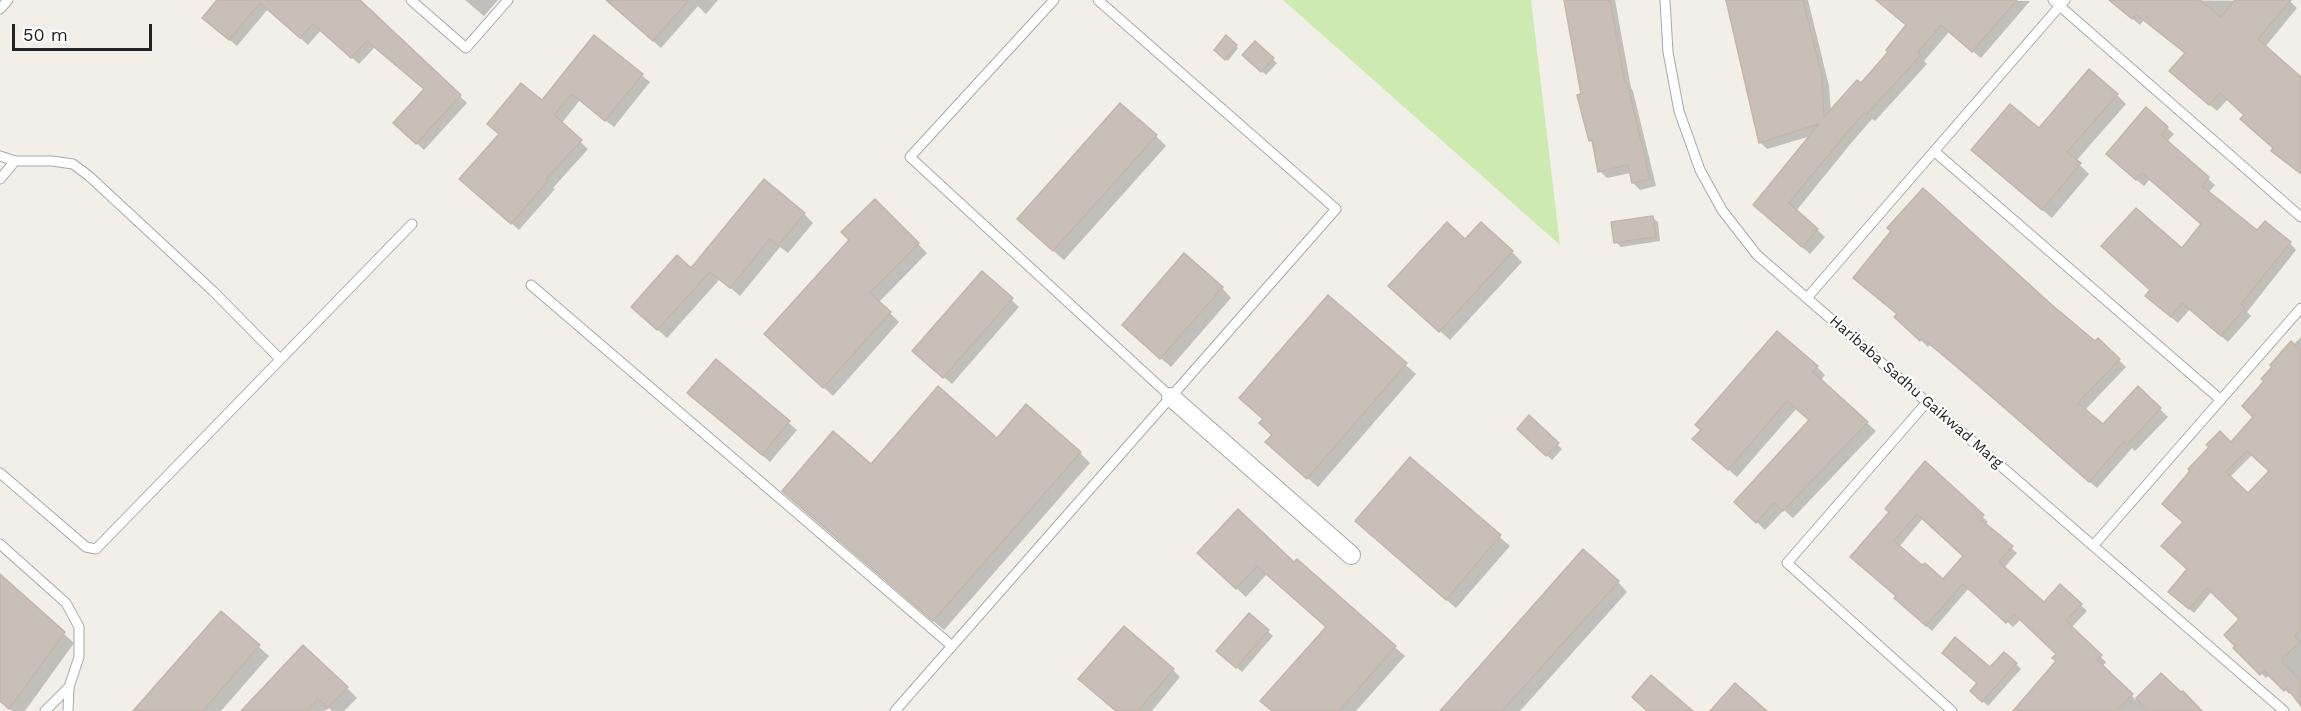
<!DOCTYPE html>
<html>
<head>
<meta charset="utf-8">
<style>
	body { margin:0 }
	#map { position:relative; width:2301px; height:711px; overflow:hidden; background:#f2efe9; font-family:"Work Sans",sans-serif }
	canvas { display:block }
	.scale { position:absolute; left:12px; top:24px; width:140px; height:27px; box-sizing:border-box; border:3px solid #222; border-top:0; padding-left:8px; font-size:18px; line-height:21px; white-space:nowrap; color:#222; -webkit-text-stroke:4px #fff; paint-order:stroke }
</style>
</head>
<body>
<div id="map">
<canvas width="2301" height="711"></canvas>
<div class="scale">50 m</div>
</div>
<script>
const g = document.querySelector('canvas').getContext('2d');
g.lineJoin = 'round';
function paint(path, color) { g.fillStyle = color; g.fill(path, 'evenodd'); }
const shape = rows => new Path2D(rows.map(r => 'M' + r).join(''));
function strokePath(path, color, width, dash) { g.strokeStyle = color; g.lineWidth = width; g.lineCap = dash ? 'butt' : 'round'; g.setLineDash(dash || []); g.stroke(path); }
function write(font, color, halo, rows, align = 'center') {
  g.font = font + ' "Work Sans",sans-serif'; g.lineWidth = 4.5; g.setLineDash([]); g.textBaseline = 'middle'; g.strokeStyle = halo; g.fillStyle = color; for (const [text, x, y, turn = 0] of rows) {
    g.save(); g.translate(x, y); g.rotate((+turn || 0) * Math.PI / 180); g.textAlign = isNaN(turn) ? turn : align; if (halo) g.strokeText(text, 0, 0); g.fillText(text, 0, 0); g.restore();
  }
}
paint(shape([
	[1283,0,1531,0,1560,245]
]), '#cdebb0');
paint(shape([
	[219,0,357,0,467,103,424,150,402,130,425,89,375,47,359,64,321,30,308,45,268,9,237,46,212,25],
	[465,0,498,0,484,16],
	[607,0,718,0,706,14,698,6,661,48],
	[1566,0,1615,0,1631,88,1633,91,1656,186,1640,190,1633,183,1631,173,1607,178,1600,171,1594,144,1590,140],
	[1728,0,1808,0,1829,86,1831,113,1861,85,1890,53,1907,26,1877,0,2030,1,1981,58,1949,32,1924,61,1927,64,1875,121,1872,119,1852,142,1796,211,1825,237,1810,254,1762,212,1811,136,1767,149,1760,142],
	[2110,0,2290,1,2297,8,2265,47,2301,79,2301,174,2275,149,2246,115,2228,99,2217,111,2178,78,2186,54,2144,20,2140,25],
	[595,37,650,82,614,127,580,100,561,124,588,149,553,188,555,189,519,230,469,186,542,103],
	[1226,38,1238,48,1228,61,1216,50],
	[1255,43,1277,63,1266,75,1244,55],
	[2117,95,2126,104,2076,161,2089,174,2052,218,1982,159,2039,130],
	[2167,128,2174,134,2167,142,2215,185,2208,193,2258,232,2290,243,2296,250,2247,312,2251,316,2228,342,2190,309,2178,323,2154,303,2182,251,2203,225,2150,179,2144,186,2114,161],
	[1156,136,1166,146,1064,260,1028,229],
	[875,201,927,253,879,302,899,322,833,396,775,343,851,240],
	[804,214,813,223,788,253,780,247,740,296,720,279,667,338,642,316,691,270],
	[1653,218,1658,222,1660,241,1621,247,1616,242],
	[1465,241,1512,252,1522,262,1450,340,1400,295],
	[982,273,1019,307,952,384,922,358],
	[1222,288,1231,298,1171,367,1134,335],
	[1328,297,1416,374,1318,487,1277,452,1273,435],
	[1896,317,2095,343,2098,340,2126,367,2085,410,2103,426,2138,388,2168,417,2135,451,2132,448,2097,488,1930,345,1928,347],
	[2301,337,2301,704,2292,692,2289,694,2270,674,2266,678,2235,648,2241,619,2212,591,2194,613,2174,596,2189,569,2185,523,2231,444,2255,417,2293,345],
	[2252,455,2271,472,2248,495,2230,477],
	[716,361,797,430,770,462,697,400],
	[1817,367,1825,375,1820,381,1876,431,1793,518,1784,510,1765,530,1736,502,1811,421,1797,408,1737,477,1703,447],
	[1530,418,1562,449,1552,460,1519,429],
	[997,440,1080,453,1090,463,944,630,793,501,871,466],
	[1410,459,1510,546,1456,608,1367,531],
	[1925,463,1988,522,1985,525,2017,553,2004,568,2044,604,2060,586,2087,611,2071,628,2106,662,2102,667,2136,700,2161,675,2201,711,2015,711,2058,661,2058,654,2021,619,2013,627,1969,588,1932,631,1901,604,1897,596,1890,512],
	[1923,518,1965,556,1944,581,1923,567,1899,547],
	[1297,561,1405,656,1356,711,1273,711,1327,627,1267,574,1246,597,1208,562,1294,564],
	[0,576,74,643,25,711,12,711,0,701],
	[1618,582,1627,592,1520,711,1442,711],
	[221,613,269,656,221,711,135,711],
	[1249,615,1273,636,1242,672,1223,655],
	[2016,664,2021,669,1988,706,1972,691,1991,669],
	[1173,670,1180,677,1152,711,1117,711],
	[347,688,357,698,344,711,332,711,329,708,325,711,243,711]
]), '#0003');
const building = shape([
	[217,0,360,0,461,95,416,144,393,123,424,89,367,41,351,58,313,24,300,38,260,3,229,40,202,18,217,0],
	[606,0,689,0,653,41,606,0],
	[1564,0,1610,0,1625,83,1627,82,1650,179,1632,183,1628,165,1598,172,1592,140,1589,141,1577,95,1581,94,1564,0],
	[1726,0,1803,0,1822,77,1824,117,1857,80,1861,83,1888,52,1886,50,1906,25,1876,0,2017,0,1972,52,1941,25,1918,52,1921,55,1866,115,1864,113,1845,135,1789,203,1818,229,1802,247,1753,205,1819,124,1759,143,1726,0],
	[2109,0,2200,0,2221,17,2235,0,2291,0,2258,39,2301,77,2301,174,2271,151,2273,148,2240,119,2244,115,2220,93,2209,105,2169,71,2185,53,2137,15,2132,19,2109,0],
	[594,35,643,74,605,121,572,94,554,115,582,140,546,179,548,181,511,224,459,179,499,134,487,124,521,83,542,100,594,35],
	[1226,35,1237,45,1225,60,1214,50,1226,35],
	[1255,41,1274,58,1261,72,1242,55,1255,41],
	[2089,69,2118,94,2067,152,2081,163,2042,210,1971,150,2010,104,2039,128,2089,69],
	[1120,103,1157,135,1053,251,1017,219,1120,103],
	[2146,107,2168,127,2161,135,2209,177,2202,186,2257,230,2265,221,2291,242,2241,304,2245,308,2221,336,2182,303,2171,317,2145,296,2150,290,2101,246,2136,208,2182,248,2201,224,2142,173,2136,180,2106,154,2146,107],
	[764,179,805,213,778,246,770,239,730,288,710,272,657,330,631,307,677,255,691,268,764,179],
	[1923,188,2052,305,2095,341,2098,338,2120,359,2078,403,2103,424,2138,386,2161,408,2127,445,2124,442,2089,482,1965,373,1922,338,1920,341,1894,317,1897,314,1853,278,1891,231,1887,228,1923,188],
	[875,199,919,243,870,293,891,312,823,388,764,334,849,240,841,232,875,199],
	[1653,216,1656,237,1614,243,1611,222,1653,216],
	[1447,222,1465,239,1481,222,1513,251,1439,332,1388,286,1447,222],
	[1184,253,1223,287,1160,359,1122,325,1184,253],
	[982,271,1013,298,943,378,912,351,982,271],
	[1328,295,1407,363,1307,479,1265,442,1272,435,1259,423,1263,419,1239,398,1328,295],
	[1777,331,1818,366,1813,372,1868,422,1783,511,1774,503,1756,523,1734,502,1809,420,1787,401,1728,470,1692,439,1701,430,1695,425,1777,331],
	[2291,341,2301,351,2301,629,2295,636,2300,642,2281,660,2301,681,2301,706,2287,688,2284,691,2264,671,2260,675,2233,648,2235,646,2224,635,2239,619,2207,588,2189,609,2168,592,2187,569,2161,546,2183,522,2162,504,2190,471,2188,469,2209,447,2206,445,2220,431,2231,442,2253,417,2242,406,2264,381,2261,379,2272,367,2270,365,2291,341],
	[2247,451,2269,471,2248,493,2226,472,2247,451],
	[716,359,790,421,762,455,687,393,716,359],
	[938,386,997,438,1026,404,1081,452,933,621,782,491,833,431,871,464,938,386],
	[1529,415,1559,443,1546,456,1517,429,1529,415],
	[1410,457,1501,535,1446,600,1355,521,1410,457],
	[1925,461,1984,515,1980,519,2013,546,1999,562,2044,602,2060,584,2082,604,2066,621,2102,655,2097,660,2133,694,2116,711,2013,711,2056,661,2052,658,2056,654,2014,614,2006,623,1963,584,1926,626,1894,598,1896,596,1850,557,1889,512,1885,509,1925,461],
	[1917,514,1963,556,1943,579,1925,563,1922,565,1894,541,1917,514],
	[1238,509,1294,562,1297,559,1396,646,1339,711,1272,711,1260,701,1326,627,1257,566,1236,589,1197,553,1238,509],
	[1583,549,1619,581,1502,711,1440,711,1583,549],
	[0,574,65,632,9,709,0,701,0,574],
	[221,611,260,645,203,711,133,711,221,611],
	[1249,613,1269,630,1236,668,1216,651,1249,613],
	[1124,626,1174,669,1138,711,1116,711,1078,679,1124,626],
	[1955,637,1990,667,2004,652,2017,663,1982,702,1970,691,1977,683,1942,653,1955,637],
	[303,645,348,687,328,708,318,699,306,711,241,711,303,645],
	[2161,673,2181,692,2183,691,2202,711,2147,711,2136,698,2161,673],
	[1651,675,1693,711,1647,711,1632,697,1651,675],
	[1735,683,1767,711,1710,711,1735,683]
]);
paint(building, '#c7bfb8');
strokePath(building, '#c4b6ab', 1.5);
const service = shape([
	[411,0,466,48,508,0],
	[1054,0,910,157,1171,397],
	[1665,0,1668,52,1679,111,1700,170,1722,210,1757,255,2284,711],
	[2053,0,2301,217],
	[0,9,8,0],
	[1934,151,2221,400],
	[0,156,15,161,52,161,73,164,89,176,213,291,280,359],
	[0,179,15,161],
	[531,285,952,646],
	[1807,298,2065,0],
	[1927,402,1787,563,1952,711],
	[0,473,86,547,96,549,412,224],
	[0,544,66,603,79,627,79,657,69,687,45,711],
	[2093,546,2301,308],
	[68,711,69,687],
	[895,711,1336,209,1098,0]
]);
const minor = shape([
	[1171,397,1351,555]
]);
strokePath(service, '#a9a9a9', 11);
strokePath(minor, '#a9a9a9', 20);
strokePath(service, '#fff', 9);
strokePath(minor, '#fff', 18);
write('15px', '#222', '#fff', [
	["Haribaba Sadhu Gaikwad Marg",1916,392,41]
]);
</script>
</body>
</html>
